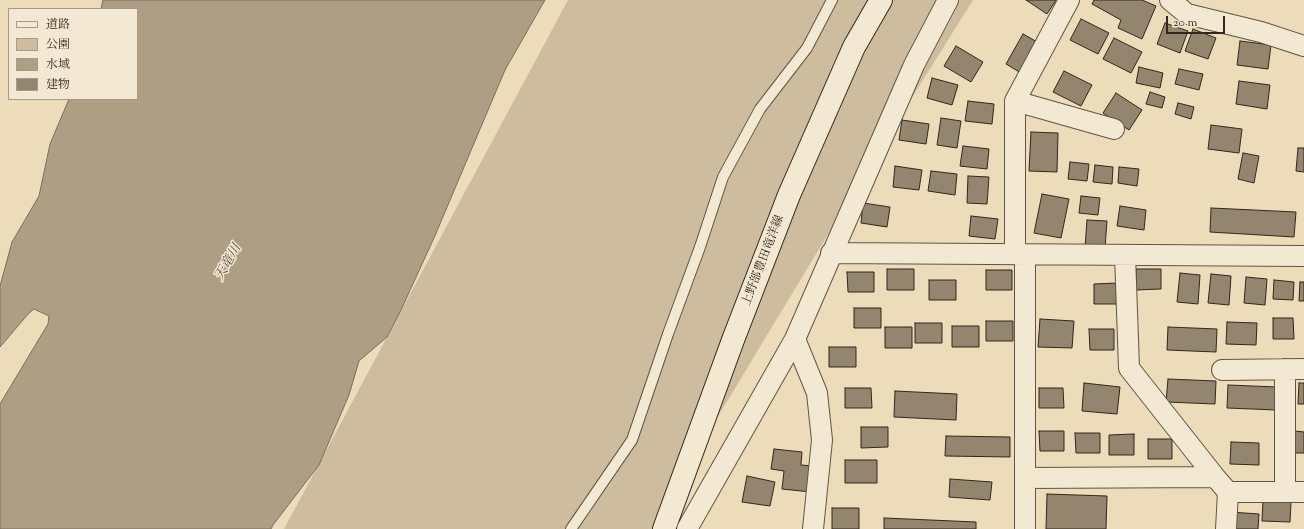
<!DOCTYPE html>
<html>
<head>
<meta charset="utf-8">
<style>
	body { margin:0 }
	#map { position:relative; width:1304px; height:529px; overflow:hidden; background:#ecdcb9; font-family:"Sorts Mill Goudy","Noto Serif JP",serif }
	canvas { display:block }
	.legend { position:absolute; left:8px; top:8px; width:130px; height:92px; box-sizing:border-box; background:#f3e8d2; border:1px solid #a69a8a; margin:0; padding:5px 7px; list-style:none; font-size:12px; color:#33261d }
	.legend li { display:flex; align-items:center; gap:8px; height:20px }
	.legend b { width:20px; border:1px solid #a69a8a }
	.scale { position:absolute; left:1166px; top:16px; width:59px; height:18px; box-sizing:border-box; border:2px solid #33261d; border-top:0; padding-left:5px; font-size:12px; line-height:14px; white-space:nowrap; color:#33261d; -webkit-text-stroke:3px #f3e8d2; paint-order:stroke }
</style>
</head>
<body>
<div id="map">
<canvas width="1304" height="529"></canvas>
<ul class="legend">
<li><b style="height:5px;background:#f3e8d2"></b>道路</li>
<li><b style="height:11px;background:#cdbd9e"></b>公園</li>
<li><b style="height:11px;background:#ad9e84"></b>水域</li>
<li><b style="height:11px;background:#93856e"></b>建物</li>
</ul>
<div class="scale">20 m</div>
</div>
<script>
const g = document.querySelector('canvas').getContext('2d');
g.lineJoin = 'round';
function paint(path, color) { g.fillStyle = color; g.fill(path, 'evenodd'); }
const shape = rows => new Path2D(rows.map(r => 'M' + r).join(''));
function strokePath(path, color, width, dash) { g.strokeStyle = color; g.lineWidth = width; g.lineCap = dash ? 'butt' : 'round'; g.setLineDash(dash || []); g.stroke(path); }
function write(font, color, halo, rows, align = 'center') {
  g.font = font + ' "Sorts Mill Goudy","Noto Serif JP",serif'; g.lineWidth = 3; g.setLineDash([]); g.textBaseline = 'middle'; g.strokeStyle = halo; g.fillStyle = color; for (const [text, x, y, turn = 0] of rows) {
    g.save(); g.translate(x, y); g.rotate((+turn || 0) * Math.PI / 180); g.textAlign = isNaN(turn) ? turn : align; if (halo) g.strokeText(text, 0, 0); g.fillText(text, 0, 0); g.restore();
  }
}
paint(shape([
	[568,0,973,0,868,168,685,471,671,529,284,529]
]), '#cdbd9e');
const water = shape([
	[103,0,545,0,505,70,434,238,401,310,387,337,359,361,349,395,319,465,273,525,271,529,0,529,0,404,48,324,49,316,34,309,29,313,0,347,0,286,12,242,39,196,50,144,69,99,137,99,137,9,101,9,103,0]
]);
paint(water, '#ad9e84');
strokePath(water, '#7c6e5b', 1);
const building = shape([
	[1026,0,1056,0,1047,14,1026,0],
	[1094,0,1142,0,1156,6,1142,39,1118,28,1121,20,1092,4,1094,0],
	[1081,19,1109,33,1098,54,1070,40,1081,19],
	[1165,23,1188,31,1180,53,1157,44,1165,23],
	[1193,29,1216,38,1208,59,1185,51,1193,29],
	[1023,34,1039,43,1021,73,1006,64,1023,34],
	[1114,38,1142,52,1131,73,1103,59,1114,38],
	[1240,41,1271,45,1268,69,1237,65,1240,41],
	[956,46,983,62,971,82,944,66,956,46],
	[1139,67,1163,73,1160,88,1136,83,1139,67],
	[1179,69,1203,74,1199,90,1175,84,1179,69],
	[1064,71,1092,85,1081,106,1053,92,1064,71],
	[932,78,958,85,952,105,927,98,932,78],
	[1239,81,1270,85,1267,109,1236,104,1239,81],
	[1150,92,1165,97,1162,108,1146,104,1150,92],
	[1116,93,1142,110,1129,130,1103,113,1116,93],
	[968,101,994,104,992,124,965,121,968,101],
	[1178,103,1194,107,1191,119,1175,114,1178,103],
	[941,118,961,121,957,148,937,145,941,118],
	[902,120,929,124,926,144,899,140,902,120],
	[1211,125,1242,129,1239,153,1208,149,1211,125],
	[1031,132,1058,133,1057,172,1029,171,1031,132],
	[963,146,989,149,987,169,960,166,963,146],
	[1298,148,1304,148,1304,172,1296,171,1298,148],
	[1243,153,1259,156,1254,183,1238,179,1243,153],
	[1070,162,1089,164,1087,181,1068,179,1070,162],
	[1095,165,1113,167,1112,184,1093,182,1095,165],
	[895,166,922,170,919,190,893,187,895,166],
	[1119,167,1139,169,1137,186,1118,183,1119,167],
	[931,171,957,174,955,195,928,191,931,171],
	[968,176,989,177,987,204,967,203,968,176],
	[1042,194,1069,199,1061,238,1034,233,1042,194],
	[1081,196,1100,198,1098,215,1079,213,1081,196],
	[863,203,890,207,887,227,861,223,863,203],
	[1120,206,1146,210,1144,230,1117,226,1120,206],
	[1211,208,1296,212,1294,237,1210,232,1211,208],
	[971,216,998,219,995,239,969,236,971,216],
	[1087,220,1107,221,1105,248,1085,247,1087,220],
	[887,269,914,269,914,290,887,290,887,269],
	[1136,269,1161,269,1161,289,1136,290,1136,269],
	[986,270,1012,270,1012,290,986,290,986,270],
	[847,272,874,272,874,292,848,292,847,272],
	[1180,273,1200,275,1198,304,1177,302,1180,273],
	[1211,274,1231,276,1229,305,1208,303,1211,274],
	[1246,277,1267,279,1265,305,1244,303,1246,277],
	[929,280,956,280,956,300,929,300,929,280],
	[1274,280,1294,282,1293,300,1273,299,1274,280],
	[1300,282,1304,282,1304,301,1299,301,1300,282],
	[1118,283,1118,304,1094,304,1094,284,1118,283],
	[854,308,881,308,881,328,854,328,854,308],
	[1273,318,1293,318,1294,339,1273,339,1273,318],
	[1040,319,1074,321,1072,348,1038,347,1040,319],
	[986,321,1013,321,1013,341,986,341,986,321],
	[1227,322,1257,323,1256,345,1226,344,1227,322],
	[915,323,942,323,942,343,915,343,915,323],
	[952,326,979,326,979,347,952,347,952,326],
	[885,327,912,327,912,348,885,348,885,327],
	[1168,327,1217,329,1216,352,1167,350,1168,327],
	[1089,329,1114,329,1114,350,1090,350,1089,329],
	[829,347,856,347,856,367,829,367,829,347],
	[1168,379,1216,381,1215,404,1166,402,1168,379],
	[1084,383,1120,387,1117,414,1082,411,1084,383],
	[1299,383,1304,383,1304,404,1298,404,1299,383],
	[1228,385,1277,387,1276,410,1227,408,1228,385],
	[845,388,871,388,872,408,845,408,845,388],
	[1039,388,1063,388,1064,408,1039,408,1039,388],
	[895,391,957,394,956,420,894,417,895,391],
	[861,427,888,427,888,447,861,448,861,427],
	[1039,431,1064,431,1064,451,1040,451,1039,431],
	[1295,431,1304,432,1304,453,1294,453,1295,431],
	[1075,433,1100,433,1100,453,1076,453,1075,433],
	[1134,434,1134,455,1109,455,1109,435,1134,434],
	[946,436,1010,437,1010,457,945,456,946,436],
	[1148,439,1172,439,1172,459,1148,459,1148,439],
	[1231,442,1259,443,1259,465,1230,464,1231,442],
	[774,449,802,452,801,465,814,466,811,492,782,489,784,471,771,469,774,449],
	[845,460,877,460,877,483,845,483,845,460],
	[747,476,775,482,770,506,742,502,747,476],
	[950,479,992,482,990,500,949,497,950,479],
	[1047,494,1107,496,1106,529,1046,529,1047,494],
	[1263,500,1291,502,1290,522,1262,521,1263,500],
	[832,508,859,508,859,529,832,529,832,508],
	[1230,512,1259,514,1258,529,1229,529,1230,512],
	[884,518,976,522,976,529,884,529,884,518]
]);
paint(building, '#93856e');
strokePath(building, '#33261d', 1);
const lane = shape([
	[571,529,632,440,668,334,700,247,723,177,760,109,807,48,832,0]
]);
const street = shape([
	[1170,0,1187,14,1261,32,1304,46],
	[1015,101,1114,129],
	[831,253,1304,256],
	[1015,254,1015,101,1069,0],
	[1025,254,1025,529],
	[1125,255,1129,368,1215,477,1228,492],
	[795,339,817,393,822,440,813,529],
	[1222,370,1304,369],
	[1025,478,1215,477],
	[1285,492,1285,369],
	[687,529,795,339,914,65,948,0],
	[1226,529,1228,492,1304,492]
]);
const secondary = shape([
	[664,529,733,340,789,195,854,47,881,0]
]);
strokePath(lane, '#615444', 12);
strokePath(street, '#615444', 22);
strokePath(secondary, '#33261d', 24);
strokePath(lane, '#f3e8d2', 10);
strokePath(street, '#f3e8d2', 20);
strokePath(secondary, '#f3e8d2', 22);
write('12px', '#33261d', '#f3e8d2', [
	["上野部豊田竜洋線",764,261,-69]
]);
write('italic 13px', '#584a3c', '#f3e8d2', [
	["天竜川",229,263,-60]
]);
</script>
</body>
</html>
